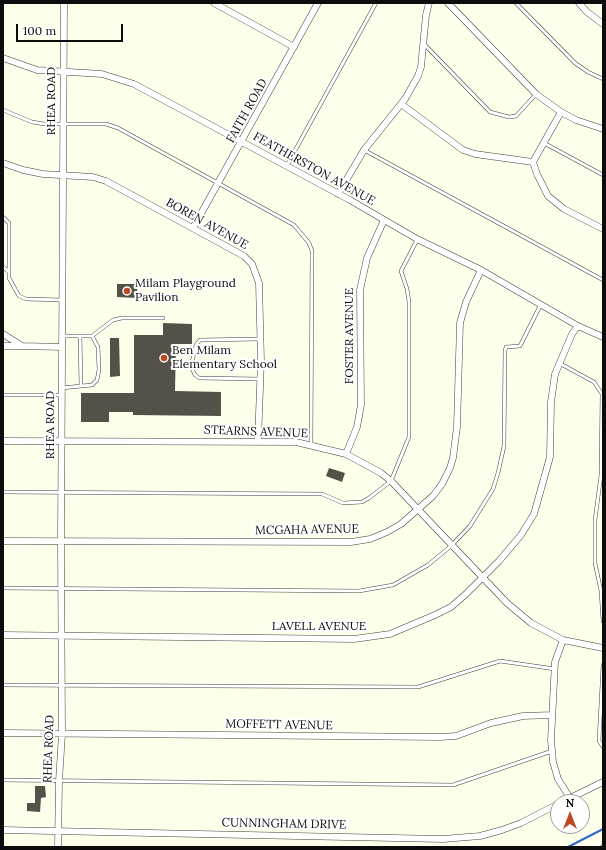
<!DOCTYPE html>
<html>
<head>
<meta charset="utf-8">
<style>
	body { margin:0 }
	#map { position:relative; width:606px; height:850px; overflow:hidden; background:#fdffeb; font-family:Lora,serif }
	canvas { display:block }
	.frame { position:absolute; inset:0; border:4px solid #0c0c0c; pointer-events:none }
	.north { position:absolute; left:550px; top:794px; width:40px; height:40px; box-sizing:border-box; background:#fff; border:1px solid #9e9e9e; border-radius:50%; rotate:0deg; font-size:11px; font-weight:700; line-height:16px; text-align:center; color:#0c0c0c }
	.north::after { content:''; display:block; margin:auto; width:14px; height:18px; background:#bd4823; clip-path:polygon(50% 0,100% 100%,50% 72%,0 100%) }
	.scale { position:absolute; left:16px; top:24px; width:107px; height:18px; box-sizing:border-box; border:2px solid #0c0c0c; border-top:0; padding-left:5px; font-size:12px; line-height:14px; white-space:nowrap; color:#0c0c0c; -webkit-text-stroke:3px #fff; paint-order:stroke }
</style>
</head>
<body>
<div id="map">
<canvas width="606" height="850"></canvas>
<div class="frame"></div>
<div class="north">N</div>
<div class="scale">100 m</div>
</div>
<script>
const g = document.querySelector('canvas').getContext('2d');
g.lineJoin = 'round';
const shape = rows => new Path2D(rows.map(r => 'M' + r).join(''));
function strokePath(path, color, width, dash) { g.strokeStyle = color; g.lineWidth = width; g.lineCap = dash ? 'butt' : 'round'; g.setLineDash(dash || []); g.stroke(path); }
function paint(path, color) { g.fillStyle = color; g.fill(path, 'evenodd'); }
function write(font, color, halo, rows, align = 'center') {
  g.font = font + ' Lora,serif'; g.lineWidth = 4; g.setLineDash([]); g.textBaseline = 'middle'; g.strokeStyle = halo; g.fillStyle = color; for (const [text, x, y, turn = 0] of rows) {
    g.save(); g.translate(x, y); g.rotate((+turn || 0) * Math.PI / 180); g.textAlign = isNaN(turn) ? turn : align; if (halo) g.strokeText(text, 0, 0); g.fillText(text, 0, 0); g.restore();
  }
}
strokePath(shape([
	[568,847,603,829]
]), '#3565cf', 2);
paint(shape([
	[117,284,137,284,137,298,117,297],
	[163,323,192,324,192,344,176,344,175,391,221,392,221,416,133,415,133,412,109,412,109,422,81,422,81,393,134,393,134,335,163,335],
	[110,338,119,338,120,376,110,377],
	[329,468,345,473,342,482,326,476],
	[35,786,45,786,46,797,41,798,40,812,27,811,27,803,35,803]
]), '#555148');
const lane = shape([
	[516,3,575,63,588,72,603,79],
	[424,44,490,112,509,117,516,116,536,94],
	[3,110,32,122,44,124,106,124,118,128,294,225,309,243,312,251,311,444],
	[544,143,603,175],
	[364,150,603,280],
	[286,167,376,3],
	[3,217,9,223,9,278,19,296,26,299,62,300],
	[3,267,9,272],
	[80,336,81,386],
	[92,336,113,320,122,318,163,318],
	[559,363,594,382,602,394,601,475,595,520,595,563,601,591,603,621],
	[260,379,199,378,195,375,191,366,196,345,200,340,260,339],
	[61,388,92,385,97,380,99,370,98,347,92,336,62,336],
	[3,395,61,395],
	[3,492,322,494,343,503,362,502,369,498,391,481,409,437,409,302,407,289,401,271,417,240],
	[3,588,359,591,393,585,428,565,451,546,470,526,493,489,498,473,504,446,505,351,506,347,520,346,541,304],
	[603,665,599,741,603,747],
	[3,685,418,687,500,661,555,669],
	[3,780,453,785,552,751],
	[602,847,603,846]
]);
const street = shape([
	[214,3,294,47],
	[448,3,536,94,561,112,576,120,603,129],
	[579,3,587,12,603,24],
	[3,58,37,70,102,74,134,84,350,200,417,239,481,270,578,326,603,337],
	[401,104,463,150,475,154,533,162,537,174,548,196,564,209,603,229],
	[533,162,561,112],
	[3,163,23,170,43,174,93,177,106,181,244,256,252,264,259,283,261,361,258,441],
	[338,194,364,150,405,99,418,76,421,67,426,15,429,3],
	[193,228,318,3],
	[3,334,22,346,62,347],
	[3,346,22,346],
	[3,441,296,442,346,454,381,473,391,481,507,603,531,623,563,640,603,648],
	[346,454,357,427,361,405,360,290,367,258,384,220],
	[3,541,351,542,370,539,387,532,401,524,433,496,442,484,450,468,453,458,457,427,460,323,466,302,481,270],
	[3,635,354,639,390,634,435,615,451,607,466,594,499,561,521,535,534,514,550,457,551,402,555,374,572,334,578,326],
	[563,640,555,662,551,740,553,762,558,779,570,798],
	[3,733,440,737,456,736,491,723,523,716,552,715],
	[562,802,603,782],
	[3,830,443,839,480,836,502,830,521,823,558,804],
	[58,847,59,781,62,734,61,541,64,3]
]);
strokePath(lane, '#3f3f3f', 4);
strokePath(street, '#3f3f3f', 7);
strokePath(lane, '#fff', 3);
strokePath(street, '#fff', 6);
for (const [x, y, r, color] of [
	[127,291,4,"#bd4823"],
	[164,358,4,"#bd4823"]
]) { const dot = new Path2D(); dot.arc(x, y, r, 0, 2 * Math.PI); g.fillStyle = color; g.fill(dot); strokePath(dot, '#fff', 1.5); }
write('12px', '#0c0c0c', '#fff', [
	["RHEA ROAD",52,101,-90],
	["FAITH ROAD",247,111,-61],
	["FEATHERSTON AVENUE",314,169,29],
	["BOREN AVENUE",207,224,29],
	["FOSTER AVENUE",350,336,-90],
	["RHEA ROAD",51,425,-90],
	["STEARNS AVENUE",256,432,2],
	["MCGAHA AVENUE",307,530,-1],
	["LAVELL AVENUE",319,627],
	["MOFFETT AVENUE",279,725,1],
	["RHEA ROAD",49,749,-88],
	["CUNNINGHAM DRIVE",284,824,1]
]);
write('12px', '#0c0c0c', '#fff', [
	["Milam Playground",135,284],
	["Pavilion",135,298],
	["Ben Milam",172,351],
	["Elementary School",172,365]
], 'left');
</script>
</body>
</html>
